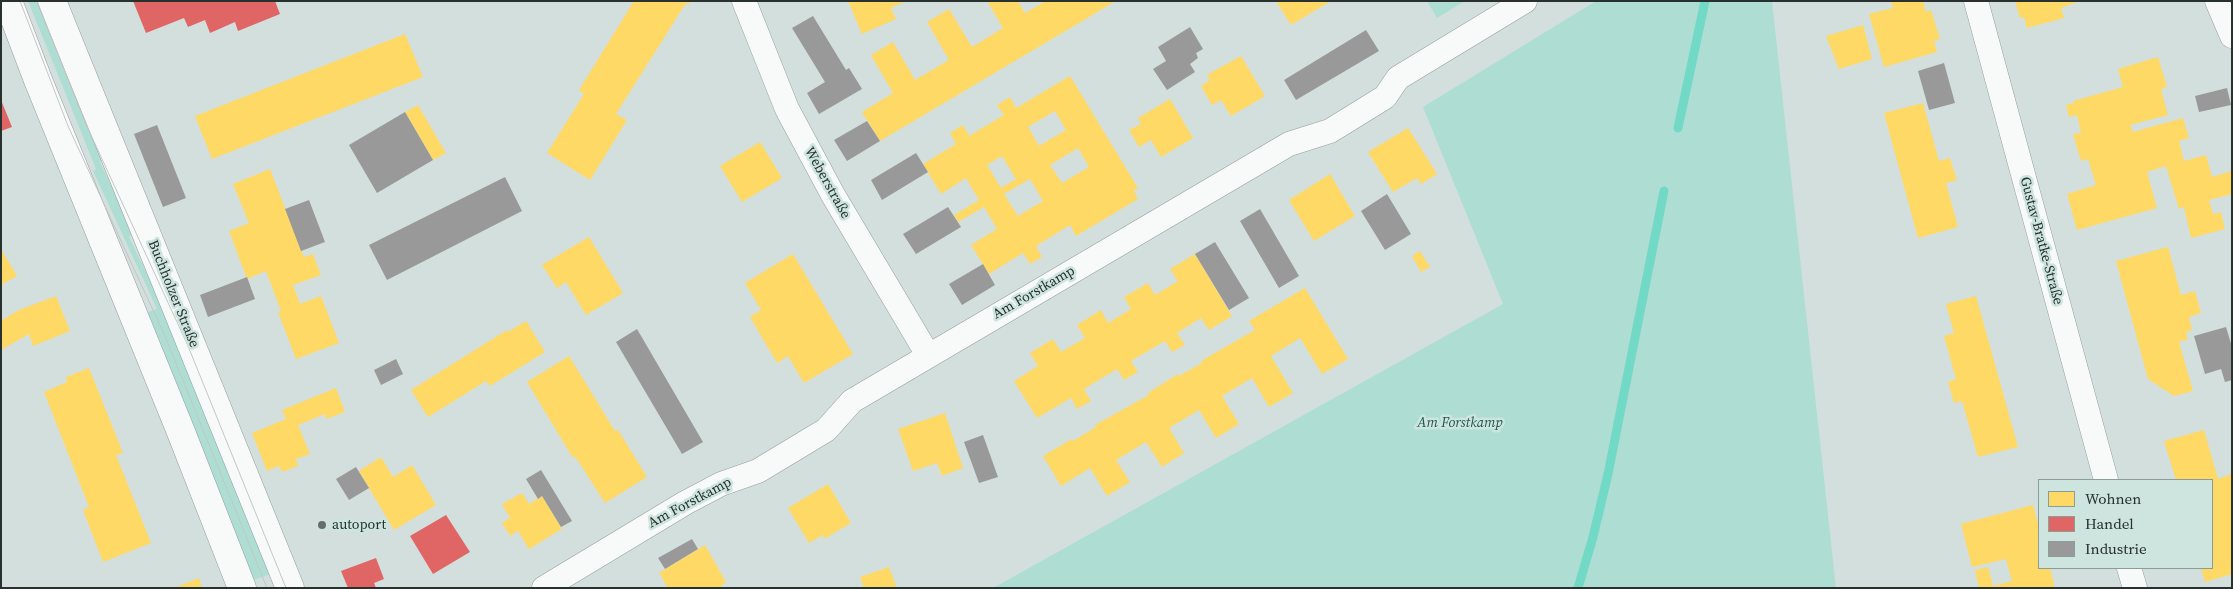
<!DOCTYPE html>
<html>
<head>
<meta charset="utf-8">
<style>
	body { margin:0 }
	#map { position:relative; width:2233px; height:589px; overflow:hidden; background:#d3dfdc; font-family:"Source Serif 4",serif }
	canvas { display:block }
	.frame { position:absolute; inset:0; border:2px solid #28312e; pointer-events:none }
	.legend { position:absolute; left:2038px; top:479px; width:175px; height:90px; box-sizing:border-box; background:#cde5de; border:1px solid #8b9d98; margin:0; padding:6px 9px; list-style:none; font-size:15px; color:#28312e }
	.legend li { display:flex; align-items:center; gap:10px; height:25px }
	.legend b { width:25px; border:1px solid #8b9d98 }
</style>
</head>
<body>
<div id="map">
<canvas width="2233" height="589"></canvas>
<div class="frame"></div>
<ul class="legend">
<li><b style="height:14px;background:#ffd966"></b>Wohnen</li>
<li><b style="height:14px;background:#e06666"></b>Handel</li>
<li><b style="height:14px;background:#999"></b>Industrie</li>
</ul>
</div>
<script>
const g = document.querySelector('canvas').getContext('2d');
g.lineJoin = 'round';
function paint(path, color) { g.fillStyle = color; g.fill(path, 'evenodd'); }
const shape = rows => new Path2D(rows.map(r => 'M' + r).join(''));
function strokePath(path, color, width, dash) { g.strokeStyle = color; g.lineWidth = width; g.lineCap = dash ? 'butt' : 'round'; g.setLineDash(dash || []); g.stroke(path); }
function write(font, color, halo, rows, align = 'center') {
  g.font = font + ' "Source Serif 4",serif'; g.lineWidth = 5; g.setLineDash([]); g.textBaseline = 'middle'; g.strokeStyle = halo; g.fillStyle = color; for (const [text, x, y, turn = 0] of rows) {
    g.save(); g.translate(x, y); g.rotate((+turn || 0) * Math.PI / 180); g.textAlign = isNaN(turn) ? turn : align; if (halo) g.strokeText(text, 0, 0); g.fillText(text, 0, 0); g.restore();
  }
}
paint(shape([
	[28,1,46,1,105,159,100,162,134,234,129,237,163,307,271,574,253,580,148,312,157,309,93,171,96,169],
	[1427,1,1465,1,1437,18],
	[1596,1,1772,1,1836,588,993,588,1503,304,1423,107]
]), '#aeded3');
paint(shape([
	[634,1,691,1,688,5,686,3,616,114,627,120,590,180,547,153,584,94,579,90],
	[848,1,906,1,891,8,896,19,862,34],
	[987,1,1018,1,1025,13,1046,1,1116,1,880,141,862,112,893,93,871,55,893,42,915,80,949,60,927,22,949,9,972,47,1003,28],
	[1276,1,1331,1,1291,25],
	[1891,1,1923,1,1926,12,1931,10,1940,39,1934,41,1937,52,1884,67,1869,14,1893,8],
	[2015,1,2077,1,2077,2,2061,8,2064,18,2027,28,2024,17,2020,18],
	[1863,25,1872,59,1839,69,1826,36],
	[405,34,423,77,212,159,195,116],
	[1241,56,1265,96,1231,116,1221,100,1212,105,1201,86,1210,80,1207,75],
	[2158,57,2167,87,2161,89,2168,115,2130,125,2133,132,2183,118,2189,138,2179,141,2184,161,2206,155,2212,177,2232,171,2232,194,2209,200,2213,214,2221,212,2225,229,2191,238,2184,207,2179,209,2166,166,2147,172,2157,208,2077,230,2067,194,2096,185,2088,159,2081,161,2073,134,2081,133,2077,115,2069,117,2066,105,2074,103,2073,101,2123,87,2118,69],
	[1070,76,1138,188,1134,191,1138,199,1076,236,1070,225,1036,246,1042,257,1030,264,1023,253,989,274,971,245,997,229,984,207,958,222,954,215,979,200,966,178,941,194,923,164,956,144,950,133,963,125,969,136,1004,115,997,105,1010,97,1016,108],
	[1055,111,1066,130,1039,146,1028,127],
	[1078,148,1089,167,1062,183,1050,165],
	[1002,156,1016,179,1001,188,987,165],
	[1030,179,1043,201,1018,216,1004,194],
	[1170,99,1193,138,1161,157,1151,140,1139,147,1129,130,1141,124,1138,118],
	[1923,103,1939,161,1950,158,1957,180,1946,183,1958,227,1918,238,1884,113],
	[418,105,446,153,433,160,405,112],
	[1408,128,1437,174,1421,184,1417,178,1393,192,1368,152],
	[760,142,782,178,742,202,720,166],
	[270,169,304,257,313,254,321,275,293,285,300,304,321,296,339,343,296,359,278,312,281,311,266,271,247,279,229,231,249,223,233,184],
	[1330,174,1355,216,1314,241,1289,200],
	[589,237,623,293,586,315,566,282,557,288,542,265],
	[2168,247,2181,295,2195,291,2201,313,2189,317,2192,330,2186,332,2188,339,2179,342,2193,391,2174,396,2148,379,2116,261],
	[1,249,17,276,1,285],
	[1420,251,1430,267,1421,272,1412,256],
	[793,254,853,354,804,383,788,356,777,363,750,317,761,310,745,283],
	[1195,254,1232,316,1209,330,1201,318,1177,333,1185,345,1172,352,1165,341,1131,361,1138,372,1124,380,1117,369,1084,389,1091,401,1077,409,1071,398,1037,418,1014,381,1038,366,1030,353,1053,339,1061,352,1085,338,1077,325,1101,310,1108,323,1131,309,1124,297,1148,283,1155,295,1178,281,1170,269],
	[1305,288,1348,359,1322,374,1300,338,1271,356,1293,393,1269,407,1252,378,1222,396,1239,424,1216,438,1199,410,1169,428,1184,453,1162,467,1146,442,1116,460,1130,482,1107,496,1090,468,1061,486,1043,456,1072,439,1073,441,1096,427,1095,425,1149,395,1148,393,1178,374,1179,376,1202,363,1201,361,1255,330,1249,321],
	[56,296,70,331,33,346,29,334,1,350,1,321,19,310],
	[1976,296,2018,447,1978,457,1962,401,1954,403,1948,382,1956,379,1944,336,1954,333,1946,304],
	[526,321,545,352,490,386,486,381,428,417,411,390,507,330,508,332],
	[569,356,615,431,618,430,647,477,605,503,575,456,573,458,527,382],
	[89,368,123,453,116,455,151,543,103,562,83,510,89,507,44,392,67,382,66,377],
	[336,388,345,412,326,419,325,414,298,425,310,454,296,459,298,466,282,472,279,466,267,471,252,433,286,419,282,410],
	[945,413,963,468,942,476,937,463,913,471,898,429],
	[2204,430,2218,479,2231,474,2232,476,2232,574,2205,582,2201,568,2212,568,2212,480,2176,480,2164,441],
	[381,457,393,477,412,465,436,505,394,530,359,471],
	[828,484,851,523,824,539,823,535,809,543,788,508],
	[522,493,529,504,542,496,562,529,529,549,518,531,510,536,502,523,510,518,502,504],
	[2033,505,2039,528,2039,568,2050,568,2055,588,1979,588,1975,570,1988,567,1993,586,2012,581,2006,559,1972,567,1961,524],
	[705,545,726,582,719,588,668,588,659,573],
	[889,567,897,588,864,588,860,577],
	[199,578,202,588,174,588]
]), '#ffd966');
paint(shape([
	[133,1,275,1,280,14,238,31,235,22,210,33,205,20,188,27,184,18,146,33],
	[1,100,12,127,1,131],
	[446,515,470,552,433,574,410,536],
	[376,558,384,579,374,583,376,588,348,588,341,571]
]), '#e06666');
paint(shape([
	[813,16,846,70,849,68,862,89,819,114,807,93,825,82,792,28],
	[1190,27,1203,49,1196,53,1198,58,1190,64,1195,72,1167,90,1153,69,1166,61,1158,47],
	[1366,30,1379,51,1296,100,1284,80],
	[1944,63,1955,103,1929,110,1918,71],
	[2227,88,2231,105,2199,112,2195,96],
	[405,112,433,160,377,193,349,145],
	[867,121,880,141,847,161,834,140],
	[157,125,186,198,163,207,134,134],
	[916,153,928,172,882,200,871,180],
	[505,177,522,211,387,280,369,245],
	[1387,194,1411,234,1385,250,1361,211],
	[309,200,325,242,301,251,285,209],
	[948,207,961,227,916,254,903,234],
	[1260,209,1299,276,1279,288,1240,221],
	[1215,242,1249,298,1229,310,1195,254],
	[983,264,995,285,962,305,949,284],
	[247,277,255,299,208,317,200,295],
	[2226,327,2232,347,2232,380,2225,382,2221,369,2205,374,2194,336],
	[637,329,703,442,682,454,616,342],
	[396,359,403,374,381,385,374,370],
	[983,435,998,477,979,483,964,442],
	[356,467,369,488,349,500,336,479],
	[541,470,572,521,561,527,542,496,538,499,526,479],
	[692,539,698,549,665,569,658,558]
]), '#999');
strokePath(shape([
	[1678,128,1705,1],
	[1578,588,1593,537,1608,474,1664,191]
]), '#72d9c6', 9);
const minor = shape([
	[744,1,787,109,833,195,928,355],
	[1976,1,2106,480],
	[2217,1,2232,36],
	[2129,568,2135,588],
	[544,588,685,503,721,484,758,471,826,430,852,401,1289,144,1330,131,1385,97,1398,78,1525,1]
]);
const secondary = shape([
	[8,1,38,80,181,432,242,588],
	[52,1,290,588]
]);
strokePath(minor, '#959e9c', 25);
strokePath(secondary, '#959e9c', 29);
strokePath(minor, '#f8fafa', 24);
strokePath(secondary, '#f8fafa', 28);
strokePath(shape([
	[20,1,68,126,165,336,267,588],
	[37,1,85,122,188,346,286,588]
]), '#c2c6c4', 1);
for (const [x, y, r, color] of [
	[322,525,5,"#646e6b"]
]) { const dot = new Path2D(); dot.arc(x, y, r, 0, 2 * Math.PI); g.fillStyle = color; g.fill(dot); strokePath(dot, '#cde5de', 2); }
write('14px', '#28312e', '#cde5de', [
	["Weberstraße",827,183,61],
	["Gustav-Bratke-Straße",2041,241,75],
	["Am Forstkamp",1034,293,-30],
	["Buchholzer Straße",173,294,68],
	["Am Forstkamp",690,503,-28]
]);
write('italic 14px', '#1d574c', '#cde5de', [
	["Am Forstkamp",1460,423]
]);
write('14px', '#28312e', '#cde5de', [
	["autoport",332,525]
], 'left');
</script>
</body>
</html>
